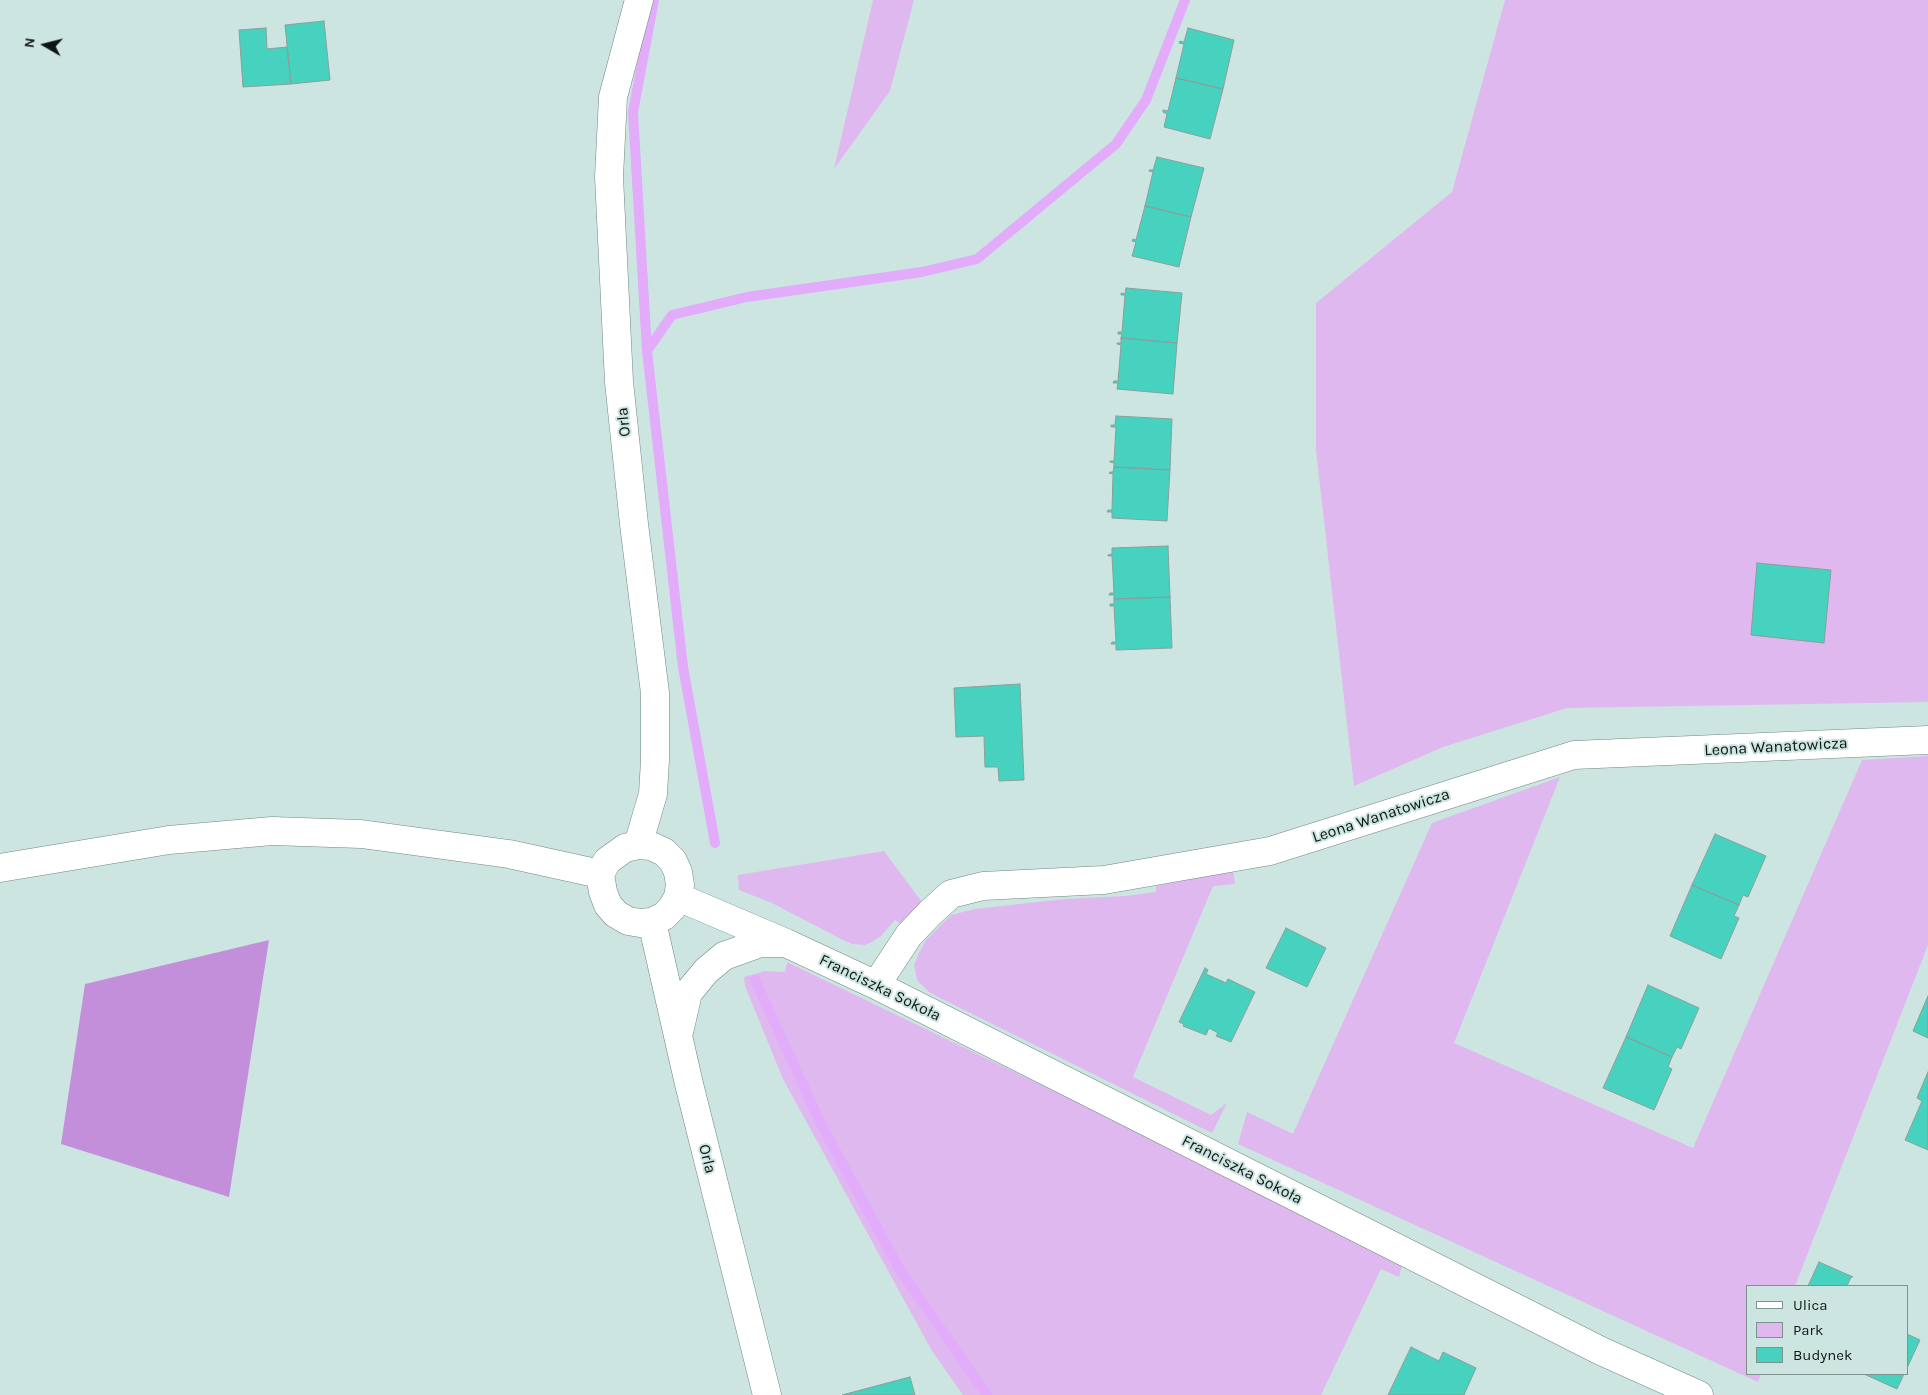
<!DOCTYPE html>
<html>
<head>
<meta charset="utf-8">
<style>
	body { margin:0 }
	#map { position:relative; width:1928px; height:1395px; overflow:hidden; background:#cde5e0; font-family:Karla,sans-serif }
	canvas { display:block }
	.legend { position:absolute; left:1746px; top:1285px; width:162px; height:90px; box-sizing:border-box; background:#cde5e0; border:1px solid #80928e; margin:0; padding:6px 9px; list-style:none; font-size:15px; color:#0d1614 }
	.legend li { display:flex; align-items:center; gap:10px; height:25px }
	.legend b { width:25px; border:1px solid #80928e }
	.north { position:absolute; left:20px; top:20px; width:50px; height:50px; -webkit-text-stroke:4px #cde5e0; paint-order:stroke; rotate:278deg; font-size:14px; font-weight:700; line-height:20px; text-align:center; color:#0d1614 }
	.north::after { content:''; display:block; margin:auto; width:18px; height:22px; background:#0d1614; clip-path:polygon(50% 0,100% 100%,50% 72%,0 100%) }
</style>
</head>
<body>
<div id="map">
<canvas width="1928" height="1395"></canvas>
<ul class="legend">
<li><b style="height:6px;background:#fff"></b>Ulica</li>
<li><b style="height:14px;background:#dfb8f0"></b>Park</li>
<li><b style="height:14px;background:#47d2c0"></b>Budynek</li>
</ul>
<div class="north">N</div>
</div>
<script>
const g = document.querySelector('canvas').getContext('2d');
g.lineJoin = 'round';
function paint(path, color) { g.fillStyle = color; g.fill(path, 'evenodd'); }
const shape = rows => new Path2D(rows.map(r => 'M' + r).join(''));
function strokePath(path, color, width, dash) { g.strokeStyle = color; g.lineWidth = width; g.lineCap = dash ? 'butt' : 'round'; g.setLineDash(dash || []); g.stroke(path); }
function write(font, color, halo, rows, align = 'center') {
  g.font = font + ' Karla,sans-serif'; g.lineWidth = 4; g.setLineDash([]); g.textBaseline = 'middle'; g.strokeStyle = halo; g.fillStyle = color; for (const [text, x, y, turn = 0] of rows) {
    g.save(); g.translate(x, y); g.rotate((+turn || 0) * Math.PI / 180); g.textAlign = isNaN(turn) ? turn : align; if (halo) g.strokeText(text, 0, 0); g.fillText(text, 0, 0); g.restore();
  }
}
paint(shape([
	[873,0,914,0,890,91,834,169],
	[1505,0,1928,0,1928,702,1567,708,1443,747,1354,786,1316,450,1316,303,1452,192],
	[1928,756,1928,945,1795,1286,1747,1286,1747,1374,1761,1374,1758,1382,1238,1144,1247,1112,1293,1134,1432,823,1560,777,1454,1043,1693,1148,1862,760],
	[884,851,924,905,904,926,895,920,881,936,872,942,865,945,852,944,843,940,772,903,739,890,738,875],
	[1233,871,1235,884,1213,886,1133,1077,1211,1115,1227,1103,1212,1133,942,999,929,992,917,980,914,965,919,953,926,940,951,915,975,909,1065,899,1125,896,1156,892,1156,886],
	[787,962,1395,1256,1402,1265,1399,1277,1381,1269,1321,1395,963,1395,932,1351,783,1079,745,986,744,977,765,971,785,972]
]), '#dfb8f0');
paint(shape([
	[269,940,229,1197,61,1144,85,984]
]), '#c38fdb');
strokePath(shape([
	[654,0,633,112,647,351,683,667,715,843],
	[647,351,672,315,747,297,922,272,977,259,1116,144,1146,100,1185,0],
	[755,980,822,1126,900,1270,987,1395]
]), '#e2acfa', 10);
const building = shape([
	[324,21,330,80,291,84,285,25,324,21],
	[266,28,267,49,287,47,291,84,243,87,239,30,266,28],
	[1188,28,1234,40,1223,89,1176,78,1184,44,1179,43,1180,41,1184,42,1188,28],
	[1176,78,1223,89,1210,139,1164,127,1167,114,1163,112,1163,110,1168,111,1176,78],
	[1157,157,1204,168,1191,217,1145,206,1153,172,1149,171,1149,170,1153,170,1157,157],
	[1145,206,1191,217,1179,267,1132,256,1136,242,1132,241,1133,239,1136,240,1145,206],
	[1126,288,1182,293,1177,343,1121,338,1122,334,1118,334,1118,332,1122,332,1125,295,1121,295,1121,293,1125,294,1126,288],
	[1121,338,1177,343,1173,394,1117,389,1118,383,1113,383,1114,381,1118,381,1121,345,1117,344,1117,343,1121,343,1121,338],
	[1116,416,1172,419,1170,470,1114,467,1114,463,1110,462,1110,461,1114,461,1116,427,1111,427,1111,425,1115,425,1116,416],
	[1114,467,1170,470,1167,521,1112,518,1112,512,1107,512,1108,510,1112,510,1113,474,1109,473,1110,472,1113,472,1114,467],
	[1168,546,1170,597,1114,599,1114,595,1109,595,1110,593,1114,593,1112,556,1108,556,1108,555,1112,554,1112,548,1168,546],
	[1757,563,1831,570,1824,643,1751,635,1757,563],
	[1170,597,1172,648,1116,650,1116,644,1111,644,1112,642,1116,642,1114,606,1110,606,1110,604,1114,604,1114,599,1170,597],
	[1020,684,1024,780,999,781,998,767,985,767,984,736,956,737,954,688,1020,684],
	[1715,834,1766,856,1748,897,1743,895,1739,905,1692,885,1715,834],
	[1692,885,1739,905,1734,916,1739,918,1721,959,1670,936,1692,885],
	[1286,928,1326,948,1307,987,1266,968,1286,928],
	[1205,968,1208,970,1206,974,1226,983,1228,979,1255,992,1231,1042,1216,1036,1218,1033,1209,1028,1206,1035,1183,1026,1184,1024,1179,1022,1205,968],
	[1648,985,1699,1008,1681,1049,1677,1047,1672,1057,1626,1037,1648,985],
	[1928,996,1928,1038,1913,1031,1928,996],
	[1626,1037,1672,1057,1668,1067,1672,1069,1654,1110,1603,1088,1626,1037],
	[1928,1072,1928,1150,1905,1140,1922,1101,1917,1098,1928,1072],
	[1819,1262,1853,1277,1851,1277,1847,1286,1808,1286,1819,1262],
	[1907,1334,1920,1340,1907,1368,1907,1334],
	[1411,1347,1439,1361,1443,1352,1476,1368,1464,1395,1388,1395,1411,1347],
	[1864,1374,1904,1374,1897,1389,1864,1374],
	[910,1377,915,1395,842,1395,910,1377]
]);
paint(building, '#47d2c0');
strokePath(building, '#899f9b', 1);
const minor = shape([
	[638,845,653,794,655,760,655,693,634,524,619,382,609,177,613,97,639,0],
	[638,845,651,846,664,852,673,861,678,872,680,885,678,897,672,908,664,916,652,922,640,923,628,921,616,914,608,905,603,892,600,874,607,861,625,848,638,845],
	[0,868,169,840,272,831,361,834,509,854,600,874],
	[678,897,786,943,876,985,1601,1351,1699,1395],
	[652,922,689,1084,767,1395],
	[876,985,909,935,930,913,951,894,983,886,1104,880,1270,851,1574,755,1928,740],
	[679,1032,688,993,706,971,724,956,760,943,784,943]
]);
strokePath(minor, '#718782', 29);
strokePath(minor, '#fff', 28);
write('16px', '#0d1614', '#cde5e0', [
	["Orla",624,422,-96],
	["Leona Wanatowicza",1776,747,-3],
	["Leona Wanatowicza",1381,816,-18],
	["Franciszka Sokoła",880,988,26],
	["Orla",707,1159,76],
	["Franciszka Sokoła",1242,1170,27]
]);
</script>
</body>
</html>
